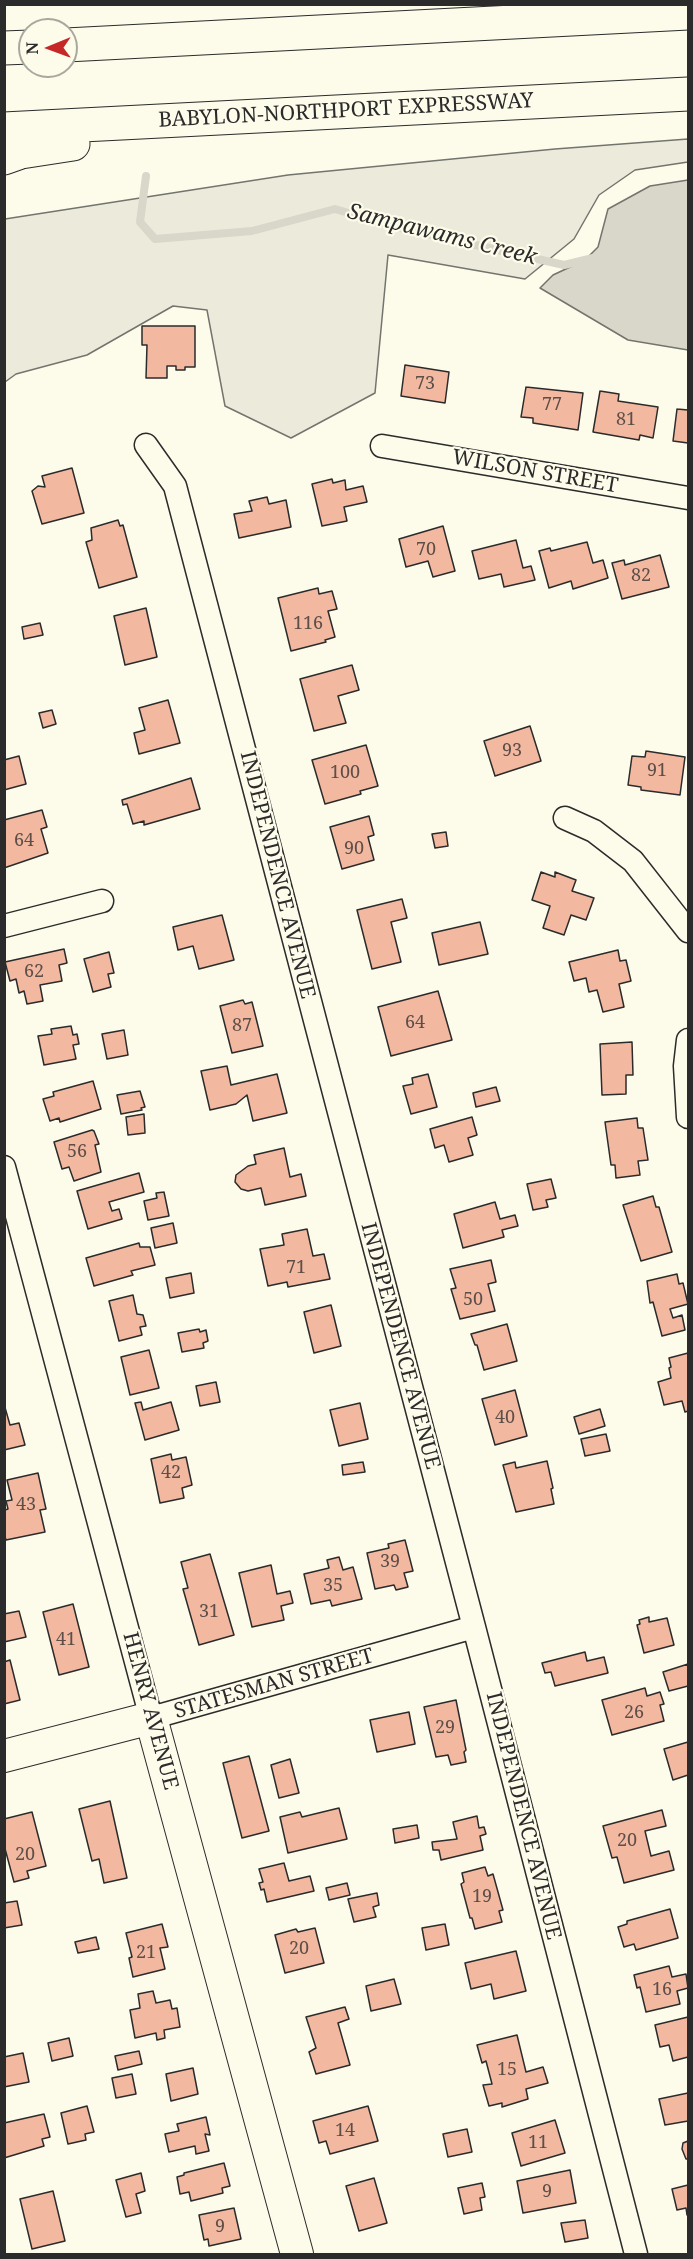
<!DOCTYPE html>
<html>
<head>
<meta charset="utf-8">
<style>
	body { margin:0 }
	#map { position:relative; width:693px; height:2259px; overflow:hidden; background:#fdfbea; font-family:"Noto Serif",serif }
	canvas { display:block }
	.frame { position:absolute; inset:0; border:6px solid #2b2b2b; pointer-events:none }
	.north { position:absolute; left:18px; top:18px; width:60px; height:60px; box-sizing:border-box; background:#fdfbea; border:2px solid #a9a89e; border-radius:50%; rotate:269deg; font-size:16px; font-weight:700; line-height:24px; text-align:center; color:#2b2b2b }
	.north::after { content:''; display:block; margin:auto; width:21px; height:27px; background:#c62828; clip-path:polygon(50% 0,100% 100%,50% 72%,0 100%) }
</style>
</head>
<body>
<div id="map">
<canvas width="693" height="2259"></canvas>
<div class="frame"></div>
<div class="north">N</div>
</div>
<script>
const c = document.querySelector('canvas').getContext('2d');
c.lineJoin = 'round';
function paint(path, color) { c.fillStyle = color; c.fill(path, 'evenodd'); }
const shape = rows => new Path2D(rows.map(r => 'M' + r).join(''));
function stroke(path, color, width, dash) { c.strokeStyle = color; c.lineWidth = width; c.lineCap = dash ? 'butt' : 'round'; c.setLineDash(dash || []); c.stroke(path); }
function drawText(font, color, halo, rows, align = 'center') {
  c.font = font + ' "Noto Serif",serif'; c.lineWidth = 4.5; c.setLineDash([]); c.textBaseline = 'middle'; c.strokeStyle = halo; c.fillStyle = color; for (const [text, x, y, turn = 0] of rows) {
    c.save(); c.translate(x, y); c.rotate((+turn || 0) * Math.PI / 180); c.textAlign = isNaN(turn) ? turn : align; if (halo) c.strokeText(text, 0, 0); c.fillText(text, 0, 0); c.restore();
  }
}
const green = shape([
	[688,139,688,162,635,170,599,195,574,239,525,279,388,255,375,393,291,438,225,406,207,310,173,306,87,355,16,374,5,382,5,219,288,175,555,149,688,139]
]);
const water = shape([
	[688,180,688,350,628,340,540,288,553,275,585,260,598,247,608,209,650,186,688,180]
]);
const stream = shape([
	[146,176,140,222,155,239,252,231,335,209,396,227,564,265,593,258]
]);
const building = shape([
	[142,326,195,326,195,367,185,367,185,370,176,370,176,366,167,366,167,378,146,378,147,345,142,345,142,326],
	[405,365,449,372,445,403,401,396,405,365],
	[526,387,583,393,578,430,533,423,533,418,521,417,526,387],
	[600,391,619,394,618,401,658,407,653,438,640,435,639,440,593,432,600,391],
	[677,409,688,410,688,443,673,441,677,409],
	[72,468,84,513,42,524,32,491,38,486,45,487,42,476,72,468],
	[332,479,333,483,345,480,346,490,363,486,367,502,344,507,347,521,322,526,312,484,332,479],
	[267,497,269,504,286,500,291,527,239,538,234,514,252,511,249,501,267,497],
	[118,520,120,526,123,525,137,577,99,588,86,542,92,540,91,528,118,520],
	[443,526,455,571,433,577,428,561,406,567,399,539,443,526],
	[516,540,523,568,531,566,535,580,504,587,501,574,479,579,472,551,516,540],
	[587,542,593,563,603,560,608,578,573,589,571,581,549,588,539,551,550,548,551,551,587,542],
	[660,555,669,587,622,599,612,563,624,560,625,565,660,555],
	[318,588,319,594,332,591,337,609,328,611,335,637,325,640,326,642,291,651,278,598,318,588],
	[146,608,157,657,125,665,114,616,146,608],
	[40,623,43,635,24,639,22,627,40,623],
	[352,665,359,690,338,696,346,723,314,731,300,679,352,665],
	[168,700,180,743,139,754,134,733,145,730,139,708,168,700],
	[52,710,56,724,43,728,39,713,52,710],
	[530,726,541,761,495,776,484,741,530,726],
	[366,745,378,786,360,791,361,794,325,804,312,760,366,745],
	[646,751,685,757,680,795,641,790,641,787,628,785,632,756,645,757,646,751],
	[19,756,26,784,4,790,4,760,19,756],
	[191,778,200,809,144,825,144,821,133,824,127,804,123,805,122,800,191,778],
	[42,810,47,827,41,829,48,853,4,868,4,820,42,810],
	[369,816,374,835,368,837,374,860,342,869,330,827,369,816],
	[446,832,448,846,435,848,432,834,446,832],
	[541,872,555,877,555,872,576,880,572,891,594,898,586,920,571,915,564,935,543,928,550,906,532,900,541,872],
	[402,899,407,918,391,922,401,962,372,969,357,910,402,899],
	[222,915,234,960,199,969,193,946,178,950,173,927,222,915],
	[480,922,488,954,439,965,432,933,480,922],
	[64,949,67,963,59,965,62,981,40,985,43,1001,27,1004,24,991,19,993,16,979,10,981,5,962,64,949],
	[618,950,620,961,626,960,631,981,619,984,624,1007,603,1012,597,990,589,992,586,978,574,981,569,962,618,950],
	[109,952,114,973,108,974,111,987,93,992,84,959,109,952],
	[438,991,452,1040,391,1056,378,1007,438,991],
	[243,1000,245,1004,252,1002,263,1046,232,1053,220,1006,243,1000],
	[71,1026,73,1035,77,1034,79,1044,73,1045,76,1059,44,1065,38,1036,52,1034,51,1029,71,1026],
	[124,1030,128,1055,107,1059,102,1034,124,1030],
	[632,1042,633,1075,626,1075,626,1094,602,1095,600,1044,632,1042],
	[227,1066,231,1085,277,1074,287,1113,253,1121,247,1095,236,1104,210,1110,201,1071,227,1066],
	[428,1074,437,1107,411,1114,403,1086,413,1084,412,1078,428,1074],
	[93,1081,101,1109,60,1122,59,1118,50,1121,43,1099,54,1096,53,1092,93,1081],
	[496,1087,500,1101,476,1107,473,1093,496,1087],
	[140,1091,145,1107,141,1108,142,1110,121,1114,117,1095,140,1091],
	[144,1114,145,1133,128,1135,126,1117,144,1114],
	[472,1117,477,1135,468,1138,473,1155,449,1162,444,1145,435,1148,430,1129,472,1117],
	[637,1118,638,1128,643,1128,648,1160,638,1161,640,1175,616,1178,615,1165,611,1165,605,1122,637,1118],
	[92,1130,94,1131,99,1144,95,1145,101,1172,74,1181,69,1167,62,1169,54,1142,92,1130],
	[284,1148,290,1177,301,1174,306,1196,265,1205,261,1188,248,1191,241,1189,235,1182,236,1175,248,1166,256,1164,254,1155,284,1148],
	[139,1173,144,1192,109,1202,112,1211,119,1209,122,1219,88,1229,77,1191,139,1173],
	[551,1179,556,1198,546,1200,548,1207,533,1210,527,1184,551,1179],
	[164,1192,169,1216,148,1220,144,1201,157,1198,156,1193,164,1192],
	[653,1196,656,1207,659,1207,672,1252,641,1261,623,1205,653,1196],
	[495,1202,500,1219,515,1215,518,1226,502,1230,504,1237,463,1248,454,1214,495,1202],
	[173,1223,177,1243,155,1248,151,1228,173,1223],
	[307,1229,313,1256,324,1254,330,1279,288,1287,287,1282,268,1286,260,1249,284,1245,282,1234,307,1229],
	[139,1243,140,1247,150,1247,155,1265,131,1271,133,1275,94,1286,86,1258,139,1243],
	[491,1260,496,1282,488,1284,495,1311,460,1319,451,1289,456,1288,450,1269,491,1260],
	[191,1273,194,1293,170,1298,166,1278,191,1273],
	[677,1274,679,1284,683,1283,688,1304,670,1309,673,1318,682,1315,685,1330,662,1336,653,1302,650,1303,647,1281,677,1274],
	[133,1295,137,1314,143,1315,146,1326,140,1327,142,1335,119,1341,109,1301,133,1295],
	[331,1305,341,1346,314,1353,304,1312,331,1305],
	[507,1324,517,1361,484,1370,477,1345,475,1345,471,1334,507,1324],
	[199,1329,200,1332,206,1330,208,1341,203,1343,204,1348,182,1352,178,1333,199,1329],
	[149,1350,159,1388,130,1395,121,1357,149,1350],
	[688,1353,688,1411,685,1412,682,1401,664,1405,658,1382,671,1378,669,1368,671,1367,669,1358,688,1353],
	[216,1382,220,1402,200,1406,196,1386,216,1382],
	[515,1390,527,1436,495,1445,482,1399,515,1390],
	[141,1402,143,1410,171,1402,179,1430,145,1440,135,1403,141,1402],
	[360,1403,368,1439,339,1446,330,1410,360,1403],
	[4,1404,10,1425,19,1423,25,1445,4,1450,4,1404],
	[600,1409,605,1426,579,1434,574,1417,600,1409],
	[606,1434,610,1451,585,1456,581,1439,606,1434],
	[171,1454,172,1460,186,1457,192,1485,182,1488,184,1498,160,1503,151,1459,171,1454],
	[547,1461,553,1488,551,1489,554,1504,516,1512,503,1465,515,1462,516,1468,547,1461],
	[363,1462,365,1472,343,1475,342,1465,363,1462],
	[38,1473,46,1509,40,1510,45,1532,6,1540,4,1533,5,1510,8,1509,6,1501,12,1500,7,1480,38,1473],
	[405,1540,413,1571,404,1573,408,1587,396,1590,394,1585,375,1589,367,1553,389,1548,388,1544,405,1540],
	[210,1554,234,1635,199,1645,183,1589,188,1588,181,1562,210,1554],
	[339,1557,343,1570,353,1567,362,1599,332,1606,330,1600,311,1604,304,1574,329,1568,327,1560,339,1557],
	[271,1565,277,1594,290,1591,293,1603,281,1606,284,1620,252,1627,239,1573,271,1565],
	[73,1604,89,1667,59,1675,43,1612,73,1604],
	[19,1611,26,1637,4,1642,4,1614,19,1611],
	[649,1617,649,1622,667,1618,674,1645,644,1653,637,1625,640,1624,639,1620,649,1617],
	[585,1652,587,1661,604,1657,608,1673,555,1686,551,1672,545,1673,542,1663,585,1652],
	[10,1660,20,1700,4,1704,4,1662,10,1660],
	[688,1664,688,1686,669,1691,663,1672,688,1664],
	[645,1688,647,1696,660,1692,664,1704,660,1705,664,1721,612,1735,602,1700,645,1688],
	[456,1700,466,1750,464,1752,466,1762,451,1765,448,1755,436,1757,424,1707,456,1700],
	[409,1712,415,1744,377,1752,370,1720,409,1712],
	[688,1742,688,1775,673,1780,664,1749,688,1742],
	[249,1756,269,1831,242,1838,223,1763,249,1756],
	[290,1759,299,1793,279,1798,271,1765,290,1759],
	[110,1801,127,1878,104,1883,99,1859,92,1861,79,1809,110,1801],
	[339,1808,347,1839,288,1853,280,1817,300,1812,302,1817,339,1808],
	[662,1810,666,1826,645,1831,651,1856,669,1851,674,1870,624,1883,617,1857,612,1858,603,1826,662,1810],
	[32,1812,46,1866,27,1871,29,1878,14,1882,4,1845,4,1819,32,1812],
	[477,1816,479,1828,484,1827,486,1834,480,1836,483,1850,441,1860,439,1850,433,1850,432,1842,457,1839,453,1822,477,1816],
	[417,1825,419,1838,395,1843,393,1829,417,1825],
	[284,1863,289,1881,310,1876,314,1891,267,1902,264,1889,261,1890,259,1883,263,1882,259,1869,284,1863],
	[485,1867,488,1876,493,1874,503,1910,499,1911,502,1922,475,1929,472,1918,470,1918,461,1884,464,1882,462,1873,485,1867],
	[347,1883,350,1895,329,1900,326,1888,347,1883],
	[377,1893,379,1905,373,1907,376,1917,354,1922,348,1899,377,1893],
	[17,1901,22,1925,4,1928,4,1903,17,1901],
	[670,1909,678,1938,636,1950,634,1944,624,1947,618,1927,627,1924,627,1921,670,1909],
	[162,1924,168,1947,160,1948,165,1969,133,1977,129,1958,132,1957,126,1933,162,1924],
	[445,1924,449,1945,426,1950,422,1928,445,1924],
	[315,1928,324,1963,285,1973,275,1935,296,1929,298,1932,315,1928],
	[96,1937,99,1949,78,1953,75,1942,96,1937],
	[516,1951,526,1991,494,1999,491,1984,471,1989,465,1963,516,1951],
	[669,1966,672,1977,686,1974,688,1988,677,1991,680,2004,646,2012,640,1987,637,1988,634,1975,669,1966],
	[394,1979,401,2004,371,2011,366,1986,394,1979],
	[153,1991,156,2003,170,2000,172,2009,177,2008,180,2027,164,2030,165,2038,157,2040,156,2033,135,2038,130,2010,140,2008,138,1994,153,1991],
	[345,2007,349,2019,338,2023,350,2065,316,2074,309,2052,316,2048,306,2017,345,2007],
	[688,2017,688,2057,673,2061,669,2045,660,2047,655,2025,688,2017],
	[517,2035,526,2072,543,2067,548,2083,526,2089,528,2099,502,2107,502,2103,489,2106,483,2085,492,2084,486,2061,482,2063,477,2045,517,2035],
	[69,2038,73,2056,52,2061,48,2043,69,2038],
	[139,2051,142,2064,118,2070,115,2056,139,2051],
	[23,2053,29,2082,4,2087,4,2057,23,2053],
	[193,2068,198,2094,171,2101,166,2074,193,2068],
	[132,2074,136,2094,116,2098,112,2078,132,2074],
	[688,2093,688,2121,665,2125,659,2099,688,2093],
	[87,2106,94,2132,85,2134,86,2140,68,2144,61,2113,87,2106],
	[368,2106,378,2141,330,2154,326,2141,319,2143,313,2121,368,2106],
	[44,2114,50,2137,42,2139,44,2146,4,2158,4,2123,44,2114],
	[206,2117,210,2135,205,2134,209,2151,196,2154,195,2146,169,2152,165,2134,179,2131,177,2124,206,2117],
	[555,2120,565,2153,521,2166,512,2133,555,2120],
	[467,2129,472,2152,448,2157,443,2134,467,2129],
	[688,2141,688,2159,686,2159,682,2149,683,2143,688,2141],
	[224,2163,230,2186,222,2188,223,2193,191,2201,189,2192,180,2194,177,2177,184,2175,184,2173,224,2163],
	[570,2170,576,2203,523,2213,517,2181,570,2170],
	[141,2173,145,2191,136,2194,141,2213,126,2217,116,2180,141,2173],
	[374,2178,387,2223,359,2231,346,2186,374,2178],
	[482,2183,485,2197,480,2198,482,2210,464,2214,458,2188,482,2183],
	[688,2185,688,2214,687,2215,686,2208,677,2210,672,2189,688,2185],
	[53,2191,65,2241,32,2249,20,2199,53,2191],
	[234,2208,241,2239,209,2246,208,2239,204,2240,199,2215,234,2208],
	[585,2220,588,2238,565,2242,561,2223,585,2220]
]);
const street = shape([
	[146,445,175,486,474,1627,636,2254],
	[382,446,688,498],
	[565,818,594,831,633,861,688,931],
	[4,926,102,901],
	[688,1040,685,1066,688,1117],
	[4,1167,151,1718,474,1627]
]);
const secondary = shape([
	[4,1756,151,1718,297,2254]
]);
const primary = shape([
	[66,45,688,13],
	[4,48,30,47],
	[4,129,688,94],
	[4,158,21,152,73,144]
]);
const numberNames = [
	["73",425,384],
	["77",552,405],
	["81",626,420],
	["70",426,550],
	["82",641,576],
	["116",308,624],
	["93",512,751],
	["91",657,771],
	["100",345,773],
	["64",24,841],
	["90",354,849],
	["62",34,972],
	["64",415,1023],
	["87",242,1026],
	["56",77,1152],
	["71",296,1268],
	["50",473,1300],
	["40",505,1418],
	["42",171,1473],
	["43",26,1505],
	["39",390,1562],
	["35",333,1586],
	["31",209,1612],
	["41",66,1640],
	["26",634,1713],
	["29",445,1728],
	["20",627,1841],
	["20",25,1855],
	["19",482,1897],
	["20",299,1949],
	["21",146,1953],
	["16",662,1990],
	["15",507,2070],
	["14",345,2131],
	["11",538,2143],
	["9",547,2192],
	["9",220,2227]
];
const streetNames = [
	["BABYLON-NORTHPORT EXPRESSWAY",346,111,-3],
	["WILSON STREET",535,472,10],
	["INDEPENDENCE AVENUE",277,875,76],
	["INDEPENDENCE AVENUE",400,1346,75],
	["STATESMAN STREET",274,1684,-16],
	["HENRY AVENUE",150,1711,75],
	["INDEPENDENCE AVENUE",523,1816,76]
];
const waterNames = [
	["Sampawams Creek",442,235,14]
];
paint(green, '#ecebdb');
stroke(green, '#74746e', 1.5);
paint(water, '#d8d7c9');
stroke(water, '#74746e', 1.5);
stroke(stream, '#d8d7c9', 8);
paint(building, '#f2b8a0');
stroke(building, '#2b2b2b', 1.5);
stroke(street, '#2b2b2b', 25);
stroke(secondary, '#2b2b2b', 34);
stroke(primary, '#2b2b2b', 35);
stroke(street, '#fdfbea', 22);
stroke(secondary, '#fdfbea', 32);
stroke(primary, '#fdfbea', 33);
drawText('18px', '#5d4e48', null, numberNames);
drawText('21px', '#2b2b2b', '#fdfbea', streetNames);
drawText('italic 22px', '#2b2b2b', '#fdfbea', waterNames);
</script>
</body>
</html>
